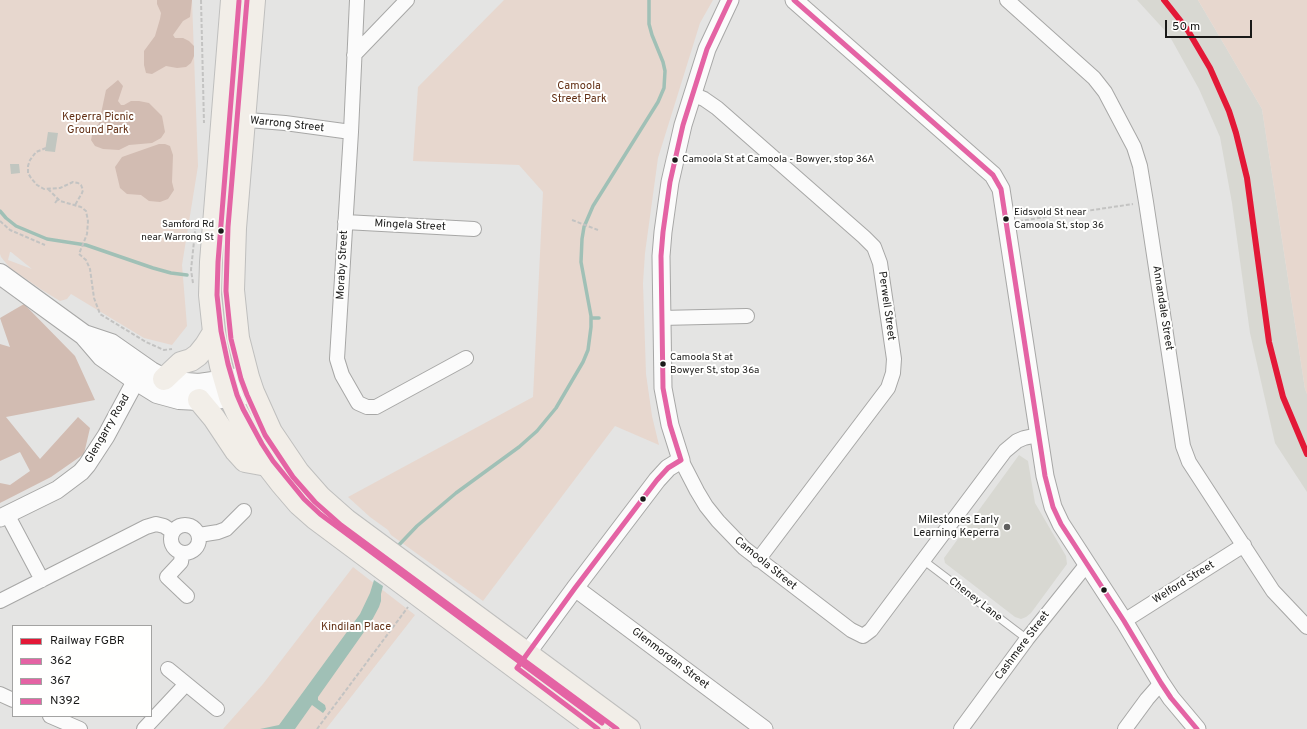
<!DOCTYPE html>
<html>
<head>
<meta charset="utf-8">
<style>
	body { margin:0 }
	#map { position:relative; width:1307px; height:729px; overflow:hidden; background:#e4e4e3; font-family:Overpass,sans-serif }
	canvas { display:block }
	.legend { position:absolute; left:12px; top:625px; width:140px; height:92px; box-sizing:border-box; background:#fffffe; border:1px solid #a3a3a2; margin:0; padding:5px 7px; list-style:none; font-size:12px; color:#191918 }
	.legend li { display:flex; align-items:center; gap:8px; height:20px }
	.legend b { width:20px; border:1px solid #a3a3a2 }
	.scale { position:absolute; left:1165px; top:20px; width:87px; height:18px; box-sizing:border-box; border:2px solid #191918; border-top:0; padding-left:5px; font-size:12px; line-height:14px; white-space:nowrap; color:#191918; -webkit-text-stroke:3px #fffffe; paint-order:stroke }
</style>
</head>
<body>
<div id="map">
<canvas width="1307" height="729"></canvas>
<ul class="legend">
<li><b style="height:5px;background:#e31837"></b>Railway FGBR</li>
<li><b style="height:5px;background:#e463a4"></b>362</li>
<li><b style="height:5px;background:#e463a4"></b>367</li>
<li><b style="height:5px;background:#e463a4"></b>N392</li>
</ul>
<div class="scale">50 m</div>
</div>
<script>
const c = document.querySelector('canvas').getContext('2d');
c.lineJoin = 'round';
function paint(path, color) { c.fillStyle = color; c.fill(path, 'evenodd'); }
const shape = rows => new Path2D(rows.map(r => 'M' + r).join(''));
function stroke(path, color, width, dash) { c.strokeStyle = color; c.lineWidth = width; c.lineCap = dash ? 'butt' : 'round'; c.setLineDash(dash || []); c.stroke(path); }
function drawText(font, color, halo, rows, align = 'center') {
  c.font = font + ' Overpass,sans-serif'; c.lineWidth = 4; c.setLineDash([]); c.textBaseline = 'middle'; c.strokeStyle = halo; c.fillStyle = color; for (const [text, x, y, turn = 0] of rows) {
    c.save(); c.translate(x, y); c.rotate((+turn || 0) * Math.PI / 180); c.textAlign = isNaN(turn) ? turn : align; if (halo) c.strokeText(text, 0, 0); c.fillText(text, 0, 0); c.restore();
  }
}
const built = shape([
	[1137,0,1198,0,1262,109,1305,389,1307,394,1307,492,1275,443,1250,333,1232,203,1220,137,1199,89,1169,35],
	[1019,455,1028,461,1035,503,1066,556,1067,564,1031,613,1026,617,1021,619,1015,617,945,563,944,558]
]);
const green = shape([
	[0,0,192,0,198,166,182,265,187,326,172,345,144,338,71,294,67,299,60,301,42,290,10,268,1,257,0,254],
	[10,252,11,252,32,269,8,260],
	[504,0,713,0,700,23,658,158,645,253,643,283,646,374,652,416,659,445,615,426,483,601,391,535,388,530,370,517,348,497,533,397,543,192,519,165,413,161,418,87],
	[1198,0,1307,0,1307,394,1305,389,1262,109],
	[353,567,415,615,326,729,223,729,263,684]
]);
const forest = shape([
	[157,0,192,0,190,17,183,21,173,35,175,38,183,38,189,41,194,46,194,56,191,63,186,67,177,68,166,66,152,74,146,73,144,65,144,51,155,36,160,19,161,13,157,4],
	[118,80,123,86,118,101,121,105,124,105,131,101,139,101,149,103,162,116,165,132,161,138,152,143,129,145,119,150,103,149,95,146,91,140,93,131,99,123,106,90],
	[159,144,165,144,170,146,173,155,172,182,174,190,168,199,160,202,149,201,141,195,127,194,120,188,115,167,122,157],
	[24,304,75,356,95,400,6,417,40,459,78,417,90,428,84,454,51,477,0,503,0,483,10,485,30,471,20,452,0,461,0,344,10,347,0,318]
]);
const water = shape([
	[374,580,383,586,381,594,381,601,379,607,371,622,318,697,318,700,325,705,326,709,323,713,312,705,295,729,260,729,279,725,360,614,370,593]
]);
const stream = shape([
	[0,211,6,218,16,226,47,239,86,245,153,268,171,273,187,275],
	[591,318,599,318],
	[396,548,417,526,456,493,519,447,537,431,556,408,583,362,588,350,591,327,591,316,581,262,582,239,584,227,593,206,658,102,664,88,665,71,663,62,652,35,649,24,649,0]
]);
const building = shape([
	[48,132,58,133,55,152,45,151],
	[10,164,19,164,20,173,11,174]
]);
const path = shape([
	[201,0,204,123],
	[46,148,36,152,30,160,28,166,28,173,31,178,37,185,44,189,60,188,73,182,78,183,81,185,83,190,82,193,75,205],
	[48,189,60,201,81,207,86,211,88,221,87,234,79,254,86,260,90,269,94,298,100,314,146,342,164,350,172,349],
	[55,203,58,199],
	[572,220,598,230],
	[0,221,10,230,45,245],
	[1019,221,1133,204],
	[193,283,191,270,196,222],
	[317,729,408,607]
]);
const service = shape([
	[923,560,1027,639]
]);
const minor = shape([
	[357,0,351,132,337,359,342,375,358,403,367,407,376,407,466,358],
	[1007,0,1094,78,1105,92,1134,147,1140,166,1146,202,1183,446,1189,462,1273,591,1307,627],
	[354,55,407,0],
	[692,94,704,99,717,108,864,237,874,247,880,263,894,359,893,373,888,388,758,560],
	[236,119,285,123,351,132],
	[345,222,474,229],
	[661,318,747,316],
	[681,460,697,491,706,506,718,521,744,548,851,630,863,636,871,630,1005,451,1017,441,1024,438,1038,435],
	[7,514,42,580],
	'171 539a14 14 0 1 1 28 0a14 14 0 1 1-28 0Z',
	[199,535,218,532,226,529,244,511],
	[182,553,181,562,167,577,187,596],
	[0,601,146,527,156,524,164,526,173,532],
	[1124,621,1244,545],
	[168,669,217,709],
	[0,694,13,700],
	[50,716,80,729],
	[144,729,186,684],
	[961,729,1027,639,1087,564],
	[1125,729,1147,699,1161,683]
]);
const tertiary = shape([
	[794,0,993,175,1001,189,1045,476,1053,507,1061,524,1124,621,1161,683,1171,698,1197,729],
	[0,518,57,490,81,472,87,465,106,436,142,369],
	[575,588,764,729],
	[520,663,575,588,657,480,668,468,681,460,670,425,663,388,661,256,663,232,670,182,683,125,707,49,730,0]
]);
const secondary = shape([
	[0,274,84,335,102,356,136,380,157,393,179,399,199,400,216,399,245,394],
	[84,335,111,344,151,372,164,379,173,382,199,384,248,377]
]);
const primary = shape([
	[232,0,211,262,210,295,214,332,221,366,230,397,237,412,256,448,267,465,281,483,299,504,316,519,598,729],
	[254,0,235,228,233,290,238,338,248,377,253,392,271,432,298,472,320,497,346,520,629,729],
	[164,379,181,363,191,360,198,355,206,345,214,332],
	[199,400,214,418,236,451,245,461,267,465]
]);
const bus1 = shape([
	[794,0,993,175,1001,189,1045,476,1053,507,1061,524,1124,621,1161,683,1171,698,1197,729],
	[681,460,670,425,663,388,661,256,663,232,670,182,683,125,707,49,730,0],
	[598,729,517,668,575,588,657,480,668,468,681,460]
]);
const bus2 = shape([
	[247,0,228,227,226,291,231,339,241,379,247,395,265,435,293,477,315,502,341,525,617,729]
]);
const bus3 = shape([
	[239,1,218,262,217,295,221,331,228,364,237,395,243,409,262,444,273,461,304,499,320,514,602,723]
]);
const rail1 = shape([
	[1164,0,1187,29,1210,68,1229,111,1236,133,1247,178,1269,342,1283,397,1307,454]
]);
const markers = [
	[675,160,3.5,"#191918"],
	[1006,219,3.5,"#191918"],
	[221,231,3.5,"#191918"],
	[663,364,3.5,"#191918"],
	[643,499,3.5,"#191918"],
	[1007,527,4,"#60605f"],
	[1104,590,3.5,"#191918"]
];
const busNames = [
	["Camoola St at Camoola - Bowyer, stop 36A",682,160],
	["Eidsvold St near",1014,213],
	["Camoola St, stop 36",1014,226],
	["Samford Rd",214,225,"right"],
	["near Warrong St",214,238,"right"],
	["Camoola St at",670,358],
	["Bowyer St, stop 36a",670,371]
];
const parkNames = [
	["Camoola",579,87],
	["Street Park",579,100],
	["Keperra Picnic",98,118],
	["Ground Park",98,131],
	["Kindilan Place",356,628]
];
const streetNames = [
	["Warrong Street",287,125,6],
	["Mingela Street",410,226,3],
	["Moraby Street",343,265,-87],
	["Perwell Street",886,306,82],
	["Annandale Street",1162,308,81],
	["Glengarry Road",108,429,-60],
	["Camoola Street",765,564,39],
	["Welford Street",1184,583,-32],
	["Cheney Lane",975,600,38],
	["Cashmere Street",1023,646,-53],
	["Glenmorgan Street",670,659,37]
];
const poiNames = [
	["Milestones Early",999,521],
	["Learning Keperra",999,534]
];
paint(built, '#d8d8d2');
paint(green, '#e7d7ce');
paint(forest, '#d2bcb2');
paint(water, '#a0c0b6');
stroke(stream, '#a0c0b6', 3.5);
paint(building, '#c1c6c0');
stroke(service, '#a7a7a6', 9);
stroke(minor, '#a7a7a6', 16);
stroke(tertiary, '#a7a7a6', 19);
stroke(secondary, '#a7a7a6', 22);
stroke(primary, '#bfbfbe', 24);
stroke(path, '#c3c3c2', 2, [4, 2]);
stroke(service, '#fbfbfb', 7);
stroke(minor, '#fbfbfb', 14);
stroke(tertiary, '#fbfbfb', 17);
stroke(secondary, '#fbfbfb', 20);
stroke(primary, '#f2eee8', 22);
stroke(bus1, '#e463a4', 5);
stroke(bus2, '#e463a4', 5);
stroke(bus3, '#e463a4', 5);
stroke(rail1, '#e31837', 6);
for (const [x, y, r, color] of markers) { const dot = new Path2D(); dot.arc(x, y, r, 0, 2 * Math.PI); c.fillStyle = color; c.fill(dot); stroke(dot, '#fffffe', 1.5); }
drawText('10px', '#191918', '#fffffe', busNames, 'left');
drawText('11px', '#622f14', '#fffffe', parkNames);
drawText('11px', '#191918', '#fffffe', streetNames);
drawText('11px', '#191918', '#fffffe', poiNames, 'right');
</script>
</body>
</html>
